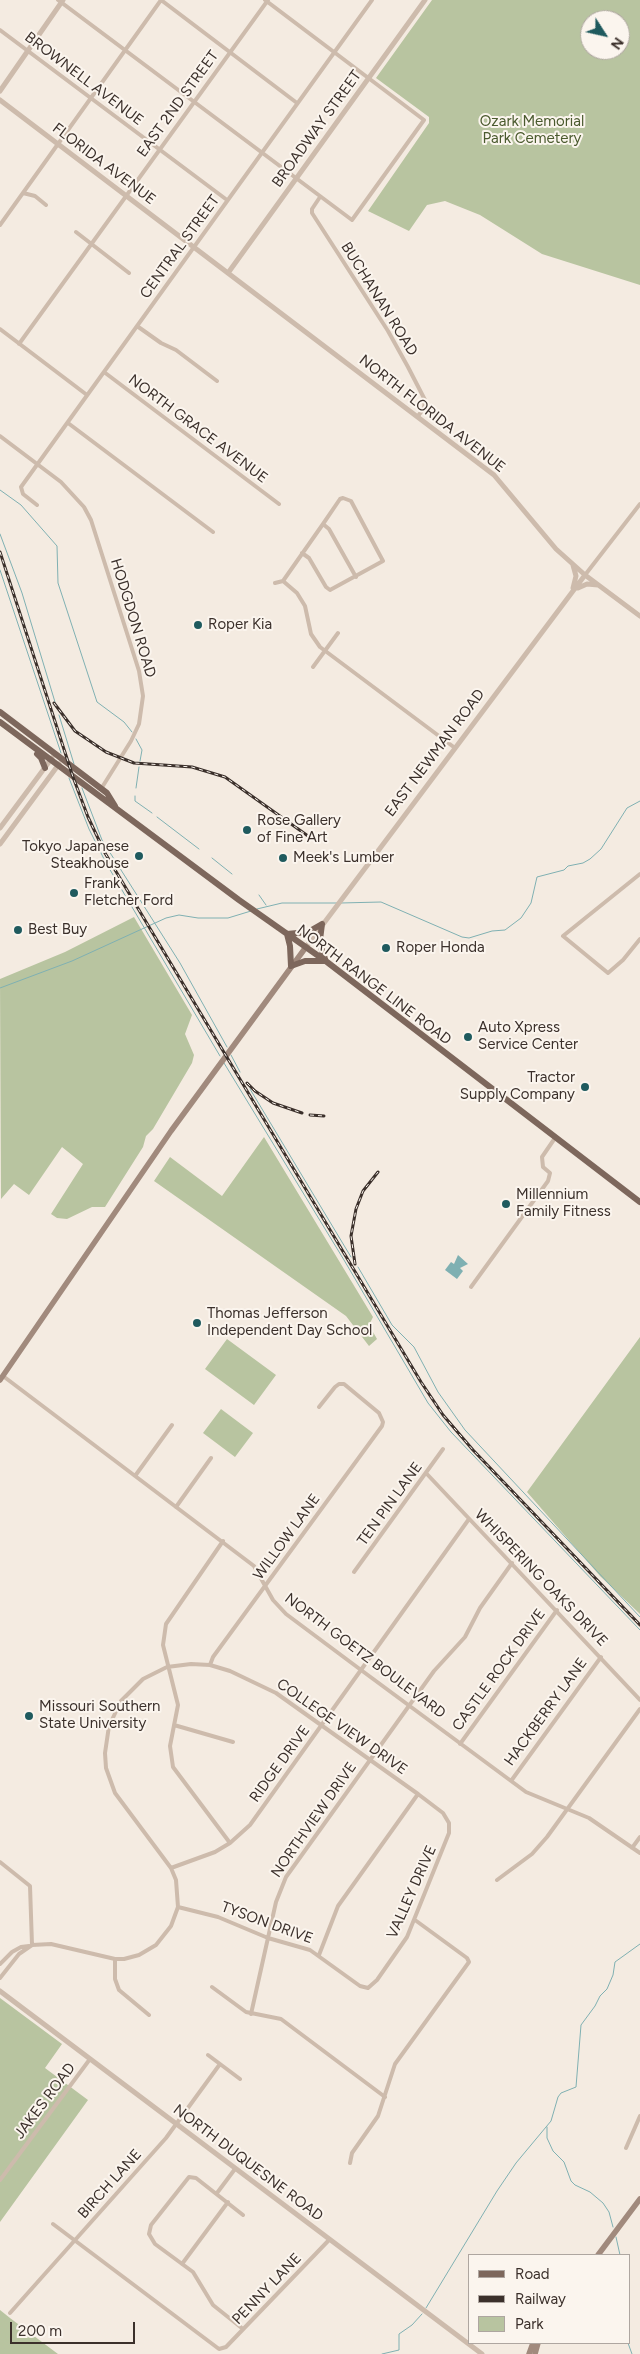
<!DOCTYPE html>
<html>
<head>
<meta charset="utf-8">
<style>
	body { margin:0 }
	#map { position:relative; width:640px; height:2354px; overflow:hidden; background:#f4ebe1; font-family:Figtree,sans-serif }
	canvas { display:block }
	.legend { position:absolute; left:468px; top:2254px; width:162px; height:90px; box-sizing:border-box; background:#fbf5ee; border:1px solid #aea6a0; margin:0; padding:6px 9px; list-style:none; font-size:15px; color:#3b302b }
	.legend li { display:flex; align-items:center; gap:10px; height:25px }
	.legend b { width:25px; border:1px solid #aea6a0 }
	.north { position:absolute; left:580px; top:10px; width:50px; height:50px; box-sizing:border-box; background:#fbf5ee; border:1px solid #aea6a0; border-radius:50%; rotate:125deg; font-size:14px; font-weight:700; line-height:20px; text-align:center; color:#3b302b }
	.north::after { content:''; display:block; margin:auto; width:18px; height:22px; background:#1f5a5e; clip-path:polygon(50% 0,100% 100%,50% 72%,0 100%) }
	.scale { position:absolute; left:10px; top:2322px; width:125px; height:22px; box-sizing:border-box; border:2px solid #3b302b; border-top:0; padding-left:6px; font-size:15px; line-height:18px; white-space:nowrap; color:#3b302b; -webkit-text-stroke:4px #fbf5ee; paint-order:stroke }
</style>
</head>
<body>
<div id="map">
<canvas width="640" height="2354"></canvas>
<ul class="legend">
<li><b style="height:6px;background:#7d675c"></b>Road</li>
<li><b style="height:6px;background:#3b302b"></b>Railway</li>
<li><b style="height:14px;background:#b8c4a0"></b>Park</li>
</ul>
<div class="north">N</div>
<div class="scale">200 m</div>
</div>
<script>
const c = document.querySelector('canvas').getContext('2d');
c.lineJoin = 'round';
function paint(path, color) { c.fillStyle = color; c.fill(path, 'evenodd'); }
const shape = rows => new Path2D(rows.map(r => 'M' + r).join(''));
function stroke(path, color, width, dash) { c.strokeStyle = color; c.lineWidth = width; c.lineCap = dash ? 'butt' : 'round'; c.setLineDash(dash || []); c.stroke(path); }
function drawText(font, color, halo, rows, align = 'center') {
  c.font = font + ' Figtree,sans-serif'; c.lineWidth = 4; c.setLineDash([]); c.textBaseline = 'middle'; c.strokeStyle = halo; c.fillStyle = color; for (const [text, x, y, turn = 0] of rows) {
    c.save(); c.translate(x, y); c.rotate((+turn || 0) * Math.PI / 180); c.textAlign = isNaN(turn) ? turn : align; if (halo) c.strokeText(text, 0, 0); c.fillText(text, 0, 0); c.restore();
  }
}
const green = shape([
	[432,0,640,0,640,285,542,254,480,215,445,201,427,205,409,231,368,211,429,123,429,117,376,78],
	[590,20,620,20,620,50,590,50],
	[134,917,192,1015,185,1034,194,1055,192,1063,153,1129,146,1136,143,1147,105,1207,92,1207,67,1219,57,1218,51,1214,83,1164,62,1147,29,1195,14,1184,1,1199,0,979,65,952],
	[264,1137,373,1317,369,1325,377,1339,369,1346,346,1316,154,1181,170,1157,222,1196],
	[640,1337,640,1614,600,1576,527,1492],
	[227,1339,276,1375,254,1405,205,1369],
	[221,1409,253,1433,235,1457,203,1433],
	[0,1998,62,2044,45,2068,88,2100,0,2222],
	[0,2310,10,2318,58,2354,0,2354]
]);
const water = shape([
	[458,1255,468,1264,460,1268,463,1271,457,1279,445,1270,451,1262,454,1264]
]);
const stream = shape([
	[0,490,21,505,57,546,58,583,97,702,124,722,132,732],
	[0,534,22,593,55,702],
	[0,570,61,753],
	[59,715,74,764],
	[136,739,142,750,140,761],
	[69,778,89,829,106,863,220,1056],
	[82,788,102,840,180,963,227,1047],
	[136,788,139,767],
	[135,796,135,801,152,813],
	[157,817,199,849],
	[212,858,232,874],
	[259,895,266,905],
	[341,903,381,902,462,937,469,938,492,931,505,930,521,918,531,903,537,877,564,870,568,866,583,863,590,859,601,849,627,808,640,801],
	[257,909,282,903,337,903],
	[0,988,72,961,166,918,179,915,198,918,228,918,251,911],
	[231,1055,240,1072],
	[224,1063,344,1260,428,1403,451,1432,640,1630],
	[250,1089,351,1257],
	[358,1267,392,1325,414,1347,438,1392,465,1430,640,1617],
	[547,2127,547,2138,553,2151,564,2162,571,2181,575,2185,590,2192,603,2203,609,2212,613,2227],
	[616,2237,620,2255],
	[426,2308,497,2191,516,2163,551,2121,558,2097,561,2093,576,2087,581,2025,595,2006,600,1996,607,1989,613,1975,615,1962,640,1944],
	[628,2343,632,2354],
	[382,2354,399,2350,399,2334,412,2325,422,2314]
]);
const minor = shape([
	[58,0,352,220,424,120,265,0],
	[161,0,297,103],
	[0,30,227,200],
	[23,193,35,196,46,205],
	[320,197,312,209,312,213,388,331,408,367,425,400,424,408,418,416],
	[0,225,161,0],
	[76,232,129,273],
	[137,326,161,343,176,350,217,381],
	[0,329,87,395],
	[19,344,268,0],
	[104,372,279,504],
	[425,401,429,408],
	[68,423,213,532],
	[0,436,61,482,84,507,91,520,139,671,143,696,139,724,131,741,101,789],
	[37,505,23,494,21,487,372,0],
	[323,524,329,529,356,577],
	[585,575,640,504],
	[283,581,323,524,340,499,343,498,351,501,383,561,330,590,326,587,309,558,302,553],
	[275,583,283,581,297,593,305,606,311,634,320,647,455,748],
	[313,667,338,633],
	[640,874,563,936,608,973,623,960,640,939],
	[471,1287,548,1181,550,1173,543,1167,542,1157,555,1138],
	[3,1376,254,1566,273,1600,286,1614,361,1670,526,1792,589,1818,640,1853],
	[426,1473,640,1700],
	[135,1476,172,1425],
	[176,1507,211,1458],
	[223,1541,166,1624,163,1645,178,1705,170,1746,173,1767,230,1843],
	[354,1572,443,1449],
	[210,1665,213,1657,382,1426,383,1422,379,1413,344,1384,339,1384,335,1387,319,1407],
	[174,1725,233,1742],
	[460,1744,557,1610],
	[511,1781,601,1657],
	[632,1848,640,1837],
	[0,1862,30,1886,32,1945],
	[171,1868,215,1852,230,1843,250,1825,469,1519],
	[497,1880,532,1854,547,1837,640,1709],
	[319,1955,338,1906,418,1794],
	[115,1959,115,1979,119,1990,149,2015],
	[0,1964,12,1952,21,1947,29,1946],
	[0,1978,19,1954,32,1945,51,1944,115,1959,124,1959,139,1955,156,1945,171,1926,178,1907,176,1880,171,1868,115,1793,106,1768,105,1753,109,1726,121,1701,143,1679,167,1667,191,1664,210,1665,230,1671,276,1693,418,1794,443,1813,449,1823,449,1833,407,1937,377,1980,368,1988,360,1986,310,1950,268,1938,218,1917,178,1907],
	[212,1987,246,2012,281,2019,385,2097],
	[251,2014,276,1902,286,1877,434,1671,465,1637,480,1608,512,1563],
	[208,2055,240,2079],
	[626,2148,640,2116],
	[350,2163,352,2153,378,2116,395,2064,469,1962,467,1958,415,1920],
	[0,2180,90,2059],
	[217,2193,235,2169],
	[53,2224,219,2349,226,2347,329,2240],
	[182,2264,228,2202],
	[10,2313,166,2138,220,2064],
	[243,2329,213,2305,193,2272,155,2244,149,2234,151,2225,189,2177,196,2178,243,2215]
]);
const tertiary = shape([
	[0,91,63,0],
	[0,100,494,475,556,549,585,575,640,616],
	[228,273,425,0],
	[573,565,576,576,573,588],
	[578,588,587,584,598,585],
	[0,828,52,758],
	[0,844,59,764],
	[306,947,585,575],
	[0,1991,482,2354]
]);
const secondary = shape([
	[0,1380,171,1131,306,947],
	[598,2255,640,2199],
	[529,2354,533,2343],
	[535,2354,538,2343]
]);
const primary = shape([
	[0,712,107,793,115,806],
	[0,722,239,900,327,962,640,1202],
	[37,754,41,758,45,768],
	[322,924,308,932,287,934,290,946,291,966,305,961,323,961],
	[322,924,320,940,322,951,326,961]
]);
const rail = shape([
	[0,552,73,777,88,817,105,853,161,947,421,1382,443,1415,473,1450,640,1625],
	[54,703,75,731,106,752,134,763,192,767,225,777,308,836],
	[247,1083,255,1091,273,1103,302,1113],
	[310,1115,324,1116],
	[355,1264,351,1236,356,1209,363,1191,378,1172]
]);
const markers = [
	[198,625,5,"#1f5a5e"],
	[247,830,5,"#1f5a5e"],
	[139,856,5,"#1f5a5e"],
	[283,858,5,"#1f5a5e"],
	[74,893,5,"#1f5a5e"],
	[18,930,5,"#1f5a5e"],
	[386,948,5,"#1f5a5e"],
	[468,1037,5,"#1f5a5e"],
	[585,1087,5,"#1f5a5e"],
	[506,1204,5,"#1f5a5e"],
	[197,1323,5,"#1f5a5e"],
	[29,1716,5,"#1f5a5e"]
];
const streetNames = [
	["BROWNELL AVENUE",84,79,37],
	["EAST 2ND STREET",178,104,-54],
	["BROADWAY STREET",317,129,-54],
	["FLORIDA AVENUE",104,164,37],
	["CENTRAL STREET",180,247,-54],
	["BUCHANAN ROAD",379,299,58],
	["NORTH FLORIDA AVENUE",432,414,38],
	["NORTH GRACE AVENUE",198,429,37],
	["HODGDON ROAD",133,618,73],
	["EAST NEWMAN ROAD",435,753,-53],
	["NORTH RANGE LINE ROAD",374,985,37],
	["TEN PIN LANE",390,1504,-54],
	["WILLOW LANE",287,1537,-54],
	["WHISPERING OAKS DRIVE",541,1578,46],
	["NORTH GOETZ BOULEVARD",365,1656,37],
	["CASTLE ROCK DRIVE",499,1670,-54],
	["HACKBERRY LANE",546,1712,-54],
	["COLLEGE VIEW DRIVE",342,1727,35],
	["RIDGE DRIVE",280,1764,-54],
	["NORTHVIEW DRIVE",314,1820,-55],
	["VALLEY DRIVE",412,1892,-66],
	["TYSON DRIVE",267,1923,20],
	["JAKES ROAD",45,2101,-53],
	["NORTH DUQUESNE ROAD",248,2163,37],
	["BIRCH LANE",110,2184,-48],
	["PENNY LANE",267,2289,-46]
];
const parkNames = [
	["Ozark Memorial",532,122],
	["Park Cemetery",532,139]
];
const poiNames = [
	["Roper Kia",208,625],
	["Rose Gallery",257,821],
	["of Fine Art",257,838],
	["Tokyo Japanese",129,847,"right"],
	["Steakhouse",129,864,"right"],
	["Meek's Lumber",293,858],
	["Frank",84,884],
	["Fletcher Ford",84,901],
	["Best Buy",28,930],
	["Roper Honda",396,948],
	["Auto Xpress",478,1028],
	["Service Center",478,1045],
	["Tractor",575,1078,"right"],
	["Supply Company",575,1095,"right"],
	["Millennium",516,1195],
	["Family Fitness",516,1212],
	["Thomas Jefferson",207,1314],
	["Independent Day School",207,1331],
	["Missouri Southern",39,1707],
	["State University",39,1724]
];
paint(green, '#b8c4a0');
paint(water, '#7fb0b2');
stroke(stream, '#7fb0b2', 1);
stroke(minor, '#cdbbac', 4);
stroke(tertiary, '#cdbbac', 5);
stroke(secondary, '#a18a7d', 5.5);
stroke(primary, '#7d675c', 6);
stroke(rail, '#3b302b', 3);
stroke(rail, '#fbf5ee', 1, [4]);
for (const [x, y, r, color] of markers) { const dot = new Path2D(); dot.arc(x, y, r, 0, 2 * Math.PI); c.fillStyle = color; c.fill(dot); stroke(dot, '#fbf5ee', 2); }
drawText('15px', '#3b302b', '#fbf5ee', streetNames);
drawText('15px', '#4a5a2e', '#fbf5ee', parkNames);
drawText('15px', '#3b302b', '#fbf5ee', poiNames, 'left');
</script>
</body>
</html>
